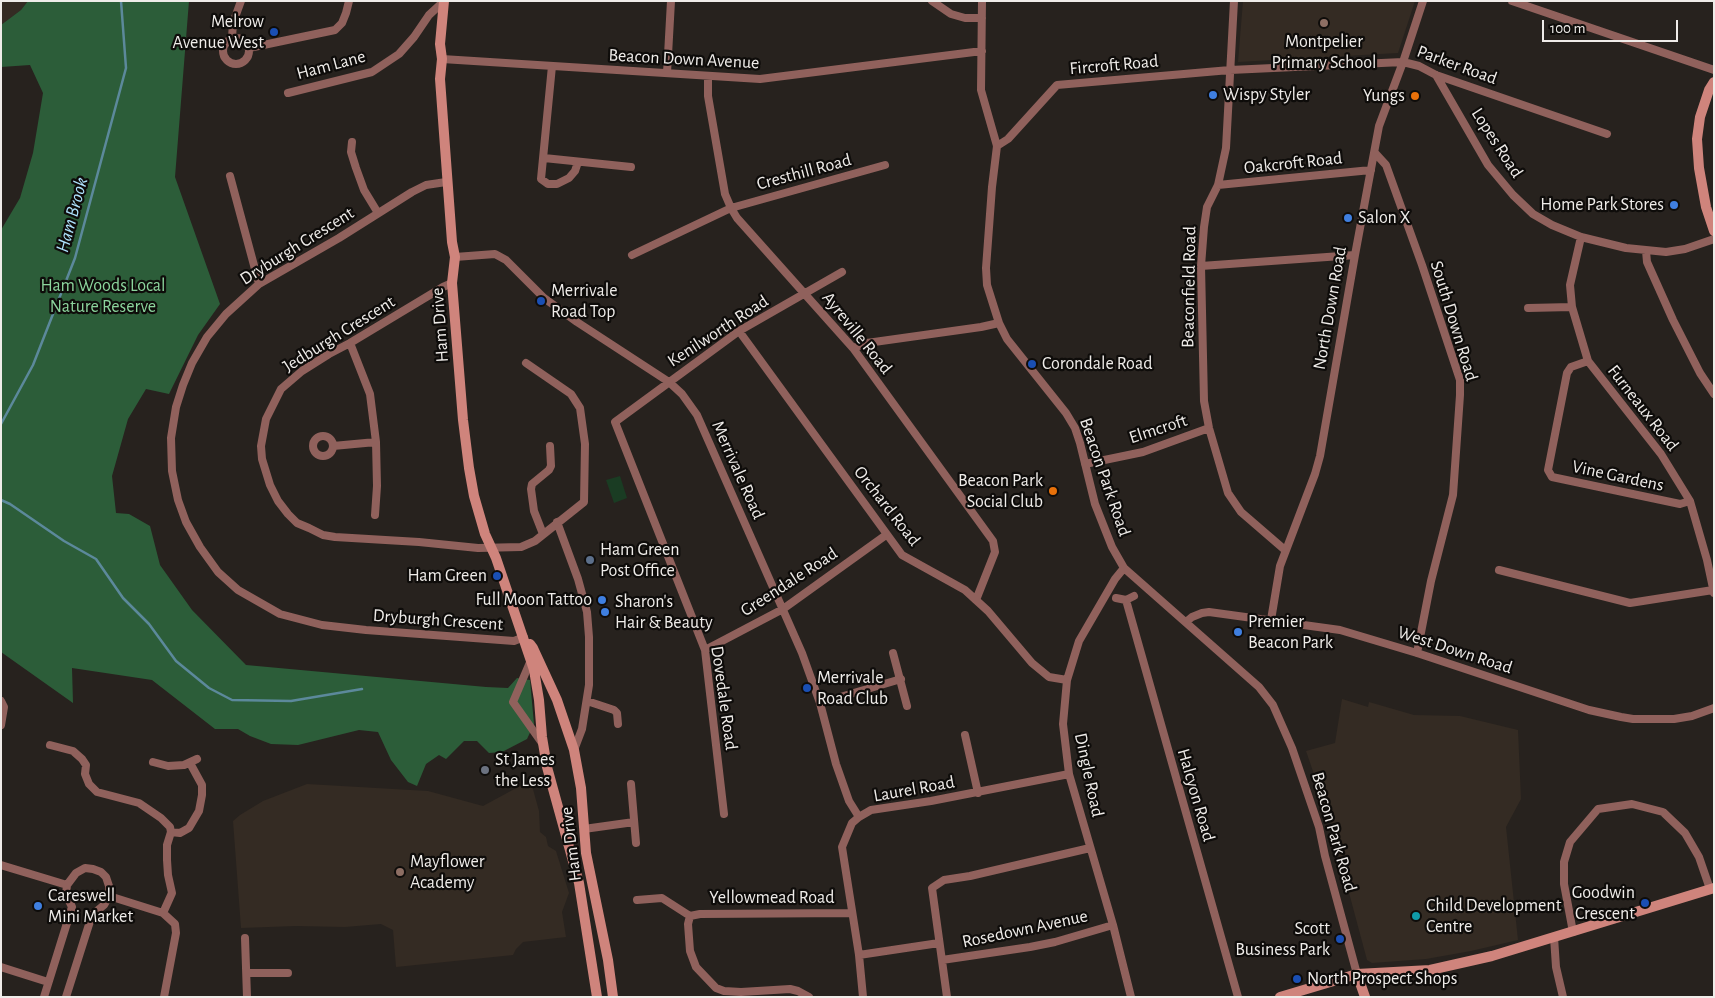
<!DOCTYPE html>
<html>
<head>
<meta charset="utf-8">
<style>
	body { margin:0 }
	#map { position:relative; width:1715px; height:998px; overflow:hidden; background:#27221e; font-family:"Alegreya Sans",sans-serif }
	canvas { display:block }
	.frame { position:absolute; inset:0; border:2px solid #efece9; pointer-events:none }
	.scale { position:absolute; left:1542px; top:20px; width:136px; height:22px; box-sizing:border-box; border:2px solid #efece9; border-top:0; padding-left:6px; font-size:15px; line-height:18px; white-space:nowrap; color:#efece9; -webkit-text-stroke:4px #0e0c0a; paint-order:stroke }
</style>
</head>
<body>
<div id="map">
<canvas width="1715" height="998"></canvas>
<div class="frame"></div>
<div class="scale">100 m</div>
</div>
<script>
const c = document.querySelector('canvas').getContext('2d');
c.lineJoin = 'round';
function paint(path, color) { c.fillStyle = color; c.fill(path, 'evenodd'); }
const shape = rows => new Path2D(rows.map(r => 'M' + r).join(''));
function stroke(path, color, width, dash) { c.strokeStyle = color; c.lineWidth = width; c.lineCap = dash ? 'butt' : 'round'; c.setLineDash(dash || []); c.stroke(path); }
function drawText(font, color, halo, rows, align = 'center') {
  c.font = font + ' "Alegreya Sans",sans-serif'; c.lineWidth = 4.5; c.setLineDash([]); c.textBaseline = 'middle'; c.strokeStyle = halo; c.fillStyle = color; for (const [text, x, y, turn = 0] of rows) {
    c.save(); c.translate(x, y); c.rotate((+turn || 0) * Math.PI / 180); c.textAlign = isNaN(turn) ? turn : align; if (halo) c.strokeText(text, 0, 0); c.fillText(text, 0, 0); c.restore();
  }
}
const built = shape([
	[1,1,28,1,21,10,1,25],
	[1243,1,1415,1,1398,53,1238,62],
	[1342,699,1368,707,1369,702,1414,715,1460,716,1518,730,1521,799,1506,827,1518,940,1471,951,1426,959,1372,963,1367,960,1329,818,1306,751,1335,743],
	[531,782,539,811,540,832,546,837,548,846,556,851,569,893,562,912,566,937,523,942,516,949,513,955,396,967,393,930,381,924,345,927,296,926,241,928,233,821,240,815,263,801,307,784,428,791,483,806,520,786]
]);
const green = shape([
	[620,476,627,498,614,503,606,480]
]);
const forest = shape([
	[28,1,189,1,175,177,220,304,198,335,169,394,146,389,128,419,112,476,116,513,129,514,150,526,160,565,192,610,246,665,486,687,508,688,517,678,530,680,534,724,527,739,502,752,489,753,477,741,464,741,446,759,439,755,426,764,417,786,408,782,391,760,378,732,359,730,298,745,271,744,250,736,238,729,215,729,152,680,72,668,73,703,1,652,1,230,20,198,33,153,43,93,30,65,1,67,1,25,21,10]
]);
const stream = shape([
	[1,424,33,365,75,258,126,68,121,1],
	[1,500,10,504,64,541,96,559,123,598,149,624,176,661,209,688,232,700,291,701,362,689]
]);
const street = shape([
	[932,1,951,14,965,18,982,18],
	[982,1,981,90,997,146,992,187,986,268,987,285,999,323,1007,339,1066,413,1075,428,1080,443,1095,504,1112,547,1124,568,1259,687,1273,705,1292,748,1319,827,1325,856,1357,974],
	[1234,1,1226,148,1218,185,1207,207,1204,227,1201,266,1204,401,1209,428,1228,493,1241,512,1285,550],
	[1512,1,1714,70],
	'223 51a13 13 0 1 1 26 0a13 13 0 1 1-26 0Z',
	[232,38,233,23,241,1],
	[249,48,335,30,342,23,346,13,349,1],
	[442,59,760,79,982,51],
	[552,66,541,179,548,184,557,184,569,178,575,171,578,162],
	[667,73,671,1],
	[1436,75,1488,165,1513,195,1533,214,1552,225,1581,237,1626,248,1666,252,1685,249,1714,239],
	[708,76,708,96,725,194,731,208,737,218,853,348,993,541,995,552,976,600],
	[288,93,372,72,399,54,414,37,429,15,443,2],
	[352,142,351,152,356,168,364,190,378,213],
	[997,146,1008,139,1057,85,1230,70,1403,62,1419,66,1436,75,1607,134],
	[1375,153,1386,165,1422,265,1460,380,1460,395,1453,495,1431,581,1417,653],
	[544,158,631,167],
	[230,176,259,284],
	[446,182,426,185,412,192,339,238,259,284,226,314,207,337,192,363,183,385,176,407,171,438,172,471,178,500,186,522,200,547,218,572,238,590,280,614,322,625,366,630,514,641,524,637],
	[1218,185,1371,170],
	[1581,237,1570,285,1572,307,1588,361,1661,454,1690,501,1707,560,1714,593],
	[1646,251,1647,262,1673,320,1700,373,1714,394],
	[632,255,731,208,885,165],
	[455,257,495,254,506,260,544,298,577,322,669,382,682,394,697,415,802,653,820,703,836,764,849,801,859,817],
	[1201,266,1355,255],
	[452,283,443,287,350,343,329,354,302,371,281,389,266,419,261,446,262,459,270,485,278,501,288,514,297,523,309,528,323,535,335,537,419,542,478,548,521,547,535,541,584,502,585,444,580,408,571,394,526,363],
	[1528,308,1572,307],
	[739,331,902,555,965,590,988,611,1032,663,1049,677,1067,680],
	[350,343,370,394,376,442,377,486,375,515],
	[853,348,867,343,981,327,999,323],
	[1588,361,1571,367,1567,373,1548,470,1552,477,1680,504,1690,501],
	'313 446a10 10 0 1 1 20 0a10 10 0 1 1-20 0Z',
	[333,446,376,442],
	[1085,464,1143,452,1209,428],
	[557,522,578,579,587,612,589,637,589,685,582,729,574,750],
	[543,534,534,511,531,489,532,484,549,470,551,466,550,446],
	[1124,568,1115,579,1079,641,1067,680,1063,724,1069,774,1113,925,1131,997],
	[1499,570,1630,603,1713,590],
	[1116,598,1126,600,1134,596],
	[1126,600,1238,997],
	[1271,620,1280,566,1315,474,1320,456,1355,255,1379,126,1403,62,1423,1],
	[1186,622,1192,617,1202,613,1209,612,1340,630,1417,653,1589,710,1621,717,1633,719,1674,719,1692,716,1714,708],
	[705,650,783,609,886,535],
	[893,653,907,706],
	[531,660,513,702,542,743],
	[1,701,4,707,1,725],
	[587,701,614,710,617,713,618,724],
	[820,703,901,679],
	[965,735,978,793],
	[50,745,73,751,82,759,86,765,85,774,89,784,97,792,139,803,161,818,170,827,171,832,167,845,167,860,168,875,172,893,163,913],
	[153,762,168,766,184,765,197,759],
	[631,784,636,843],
	[724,814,705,650,615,422,739,331,842,272],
	[584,829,634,822],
	[171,832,180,833,189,828,199,811,202,795,202,785,190,763],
	[1,865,67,885],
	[109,896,163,913,175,924,176,933,164,997],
	[637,900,662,898,690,916],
	[690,916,688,924,690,951,696,967,716,988,724,991,741,992,790,989,798,991,809,997],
	[690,916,700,914,852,913],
	[1573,932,1564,884,1564,862,1570,842,1598,809,1632,804,1663,812,1685,833,1699,857,1710,889],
	[1554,937,1556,967,1563,997],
	[245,938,247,997],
	[859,955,939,943],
	[942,960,1030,947,1055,942,1113,925],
	[1,967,48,982],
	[247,973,288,973],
	[44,997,72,907,66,894,67,885,76,873,85,868,93,869,101,872,106,877,109,886,109,896,104,905,92,915,66,997],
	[863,997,859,955,842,847,852,823,859,817,871,810,931,801,1069,774],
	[947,997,932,888,944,880,970,876,1090,848]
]);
const secondary = shape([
	[444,1,440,44,442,59,440,79,452,242,455,257,452,283,463,420,469,468,474,496,485,534,496,558,534,670,539,700,542,737,547,767,579,883,597,997],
	[1714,82,1709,90,1700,117,1697,139,1699,168,1706,207,1714,231],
	[530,644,533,648,557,700,574,750,581,788,586,853,608,960,613,997],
	[1357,974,1365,997],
	[1280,997,1357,974,1430,970,1492,956,1714,888]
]);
const markers = [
	[1324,23,5,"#8d6e63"],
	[274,32,5,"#1a4fb4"],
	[1213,95,5,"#3f7fe0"],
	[1415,96,5,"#e8710a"],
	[1674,205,5,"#3f7fe0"],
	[1348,218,5,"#3f7fe0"],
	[541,301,5,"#1a4fb4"],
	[1032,364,5,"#1a4fb4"],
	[1053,491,5,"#e8710a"],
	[590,560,5,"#5c6f8a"],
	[497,576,5,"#1a4fb4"],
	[602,600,5,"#3f7fe0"],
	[605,612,5,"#3f7fe0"],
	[1238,632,5,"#3f7fe0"],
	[807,688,5,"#1a4fb4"],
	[485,770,5,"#6b7280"],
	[400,872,5,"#8d6e63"],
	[1645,903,5,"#1a4fb4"],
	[38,906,5,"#3f7fe0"],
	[1416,916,5,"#0f9aa8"],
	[1340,939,5,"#1a4fb4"],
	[1297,979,5,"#1a4fb4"]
];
const poiNames = [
	["Melrow",264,22,"right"],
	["Avenue West",264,43,"right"],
	["Montpelier",1324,42,"center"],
	["Primary School",1324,63,"center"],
	["Wispy Styler",1223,95],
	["Yungs",1405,96,"right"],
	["Home Park Stores",1664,205,"right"],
	["Salon X",1358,218],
	["Merrivale",551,291],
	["Road Top",551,312],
	["Corondale Road",1042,364],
	["Beacon Park",1043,481,"right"],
	["Social Club",1043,502,"right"],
	["Ham Green",600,550],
	["Post Office",600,571],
	["Ham Green",487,576,"right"],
	["Full Moon Tattoo",592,600,"right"],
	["Sharon's",615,602],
	["Hair & Beauty",615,623],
	["Premier",1248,622],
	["Beacon Park",1248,643],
	["Merrivale",817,678],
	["Road Club",817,699],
	["St James",495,760],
	["the Less",495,781],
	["Mayflower",410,862],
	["Academy",410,883],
	["Goodwin",1635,893,"right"],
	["Crescent",1635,914,"right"],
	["Careswell",48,896],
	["Mini Market",48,917],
	["Child Development",1426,906],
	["Centre",1426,927],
	["Scott",1330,929,"right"],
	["Business Park",1330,950,"right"],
	["North Prospect Shops",1307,979]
];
const streetNames = [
	["Beacon Down Avenue",684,59,3],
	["Ham Lane",331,65,-15],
	["Fircroft Road",1114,65,-5],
	["Parker Road",1457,65,20],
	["Lopes Road",1497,143,57],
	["Oakcroft Road",1293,163,-6],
	["Cresthill Road",804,172,-15],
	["Dryburgh Crescent",297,246,-32],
	["Beaconfield Road",1189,287,-89],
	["North Down Road",1330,308,-80],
	["South Down Road",1454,321,73],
	["Ham Drive",440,325,-94],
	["Kenilworth Road",718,331,-33],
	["Ayreville Road",857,333,51],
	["Jedburgh Crescent",339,334,-32],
	["Furneaux Road",1643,408,52],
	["Elmcroft",1158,429,-18],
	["Merrivale Road",738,470,66],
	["Vine Gardens",1618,476,12],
	["Beacon Park Road",1105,477,71],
	["Orchard Road",887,506,52],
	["Greendale Road",789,582,-33],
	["Dryburgh Crescent",438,620,4],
	["West Down Road",1455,650,18],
	["Dovedale Road",724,698,82],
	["Dingle Road",1089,775,78],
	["Laurel Road",914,789,-10],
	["Halcyon Road",1196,795,74],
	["Beacon Park Road",1334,832,74],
	["Ham Drive",571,844,-97],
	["Yellowmead Road",772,898],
	["Rosedown Avenue",1025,929,-12]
];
const parkNames = [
	["Ham Woods Local",103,286],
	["Nature Reserve",103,307]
];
const waterNames = [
	["Ham Brook",72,215,-75]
];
paint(built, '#342b23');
paint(green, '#1a3c23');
paint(forest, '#2c5d39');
stroke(stream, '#5c899b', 2.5);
stroke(street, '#90615c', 8);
stroke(secondary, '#cf847c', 10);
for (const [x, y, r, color] of markers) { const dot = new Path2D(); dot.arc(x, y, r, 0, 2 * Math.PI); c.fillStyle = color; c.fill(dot); stroke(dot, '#0e0c0a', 2); }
drawText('18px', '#efece9', '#0e0c0a', poiNames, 'left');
drawText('18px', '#efece9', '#0e0c0a', streetNames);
drawText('18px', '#8cd59d', '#0e0c0a', parkNames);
drawText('italic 19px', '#aee2fd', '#0e0c0a', waterNames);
</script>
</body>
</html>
